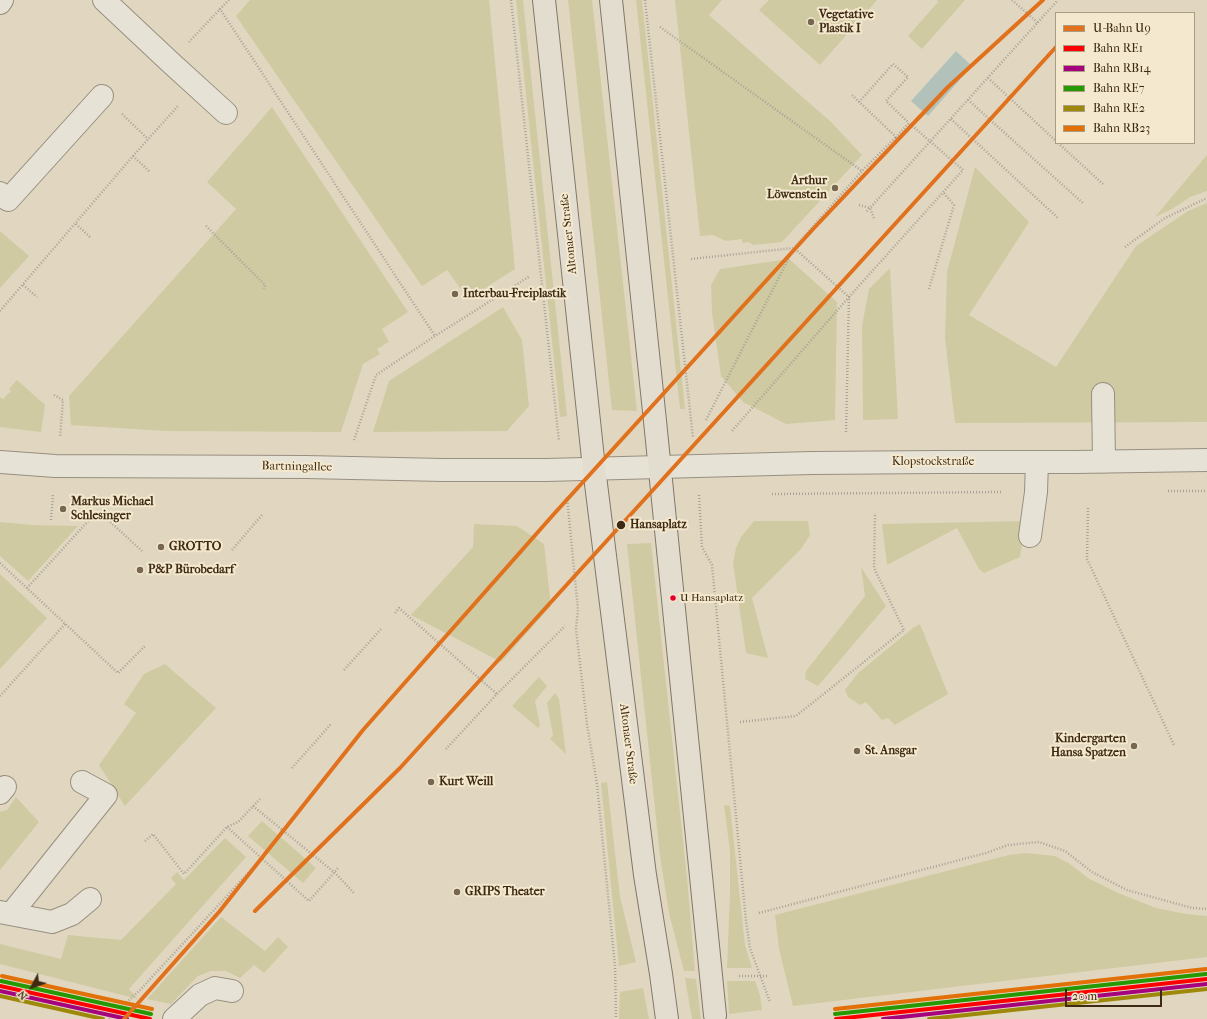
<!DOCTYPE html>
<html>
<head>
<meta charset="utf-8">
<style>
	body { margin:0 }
	#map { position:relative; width:1207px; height:1019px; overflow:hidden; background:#e1d7c0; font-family:"IM FELL French Canon",serif }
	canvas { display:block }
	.legend { position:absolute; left:1055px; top:12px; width:140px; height:132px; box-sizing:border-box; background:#f4e9ce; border:1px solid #ab9d84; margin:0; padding:5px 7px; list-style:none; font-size:12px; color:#3e2a14 }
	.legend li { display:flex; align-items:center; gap:8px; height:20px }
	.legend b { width:20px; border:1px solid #ab9d84 }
	.north { position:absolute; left:12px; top:967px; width:40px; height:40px; -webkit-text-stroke:3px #f4e9ce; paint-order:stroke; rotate:229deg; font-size:11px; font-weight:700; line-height:16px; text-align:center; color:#3e2a14 }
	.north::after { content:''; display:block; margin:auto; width:14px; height:18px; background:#3e2a14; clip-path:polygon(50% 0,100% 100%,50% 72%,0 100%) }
	.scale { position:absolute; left:1065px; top:989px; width:97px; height:18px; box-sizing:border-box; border:2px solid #3e2a14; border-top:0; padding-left:5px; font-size:12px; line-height:14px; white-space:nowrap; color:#3e2a14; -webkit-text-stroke:3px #f4e9ce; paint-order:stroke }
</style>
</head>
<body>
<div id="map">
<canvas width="1207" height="1019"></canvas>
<ul class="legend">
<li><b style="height:5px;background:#e1711c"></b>U-Bahn U9</li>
<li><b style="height:5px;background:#f00"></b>Bahn RE1</li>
<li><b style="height:5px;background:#a5027d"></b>Bahn RB14</li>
<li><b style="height:5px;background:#269900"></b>Bahn RE7</li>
<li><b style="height:5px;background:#9e880a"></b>Bahn RE2</li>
<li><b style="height:5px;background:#e27006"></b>Bahn RB23</li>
</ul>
<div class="north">N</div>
<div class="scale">20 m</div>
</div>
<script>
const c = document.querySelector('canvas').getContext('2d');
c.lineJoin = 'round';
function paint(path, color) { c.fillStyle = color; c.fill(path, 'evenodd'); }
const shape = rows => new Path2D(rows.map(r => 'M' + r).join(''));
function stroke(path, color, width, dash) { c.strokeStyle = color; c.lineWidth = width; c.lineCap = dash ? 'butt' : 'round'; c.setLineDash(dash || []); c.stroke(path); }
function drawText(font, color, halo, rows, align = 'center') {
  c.font = font + ' "IM FELL French Canon",serif'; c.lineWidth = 4; c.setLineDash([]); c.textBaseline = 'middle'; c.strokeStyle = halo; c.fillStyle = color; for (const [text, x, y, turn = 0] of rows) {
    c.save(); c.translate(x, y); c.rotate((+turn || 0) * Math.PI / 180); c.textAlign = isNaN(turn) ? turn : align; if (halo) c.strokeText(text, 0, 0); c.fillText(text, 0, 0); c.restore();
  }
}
const green = shape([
	[250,0,489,0,515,269,468,299,447,270,422,286,236,16],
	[516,0,523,0,565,397,567,416,560,417],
	[568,0,592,0,637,411,612,410],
	[636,0,642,0,685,409,680,409],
	[675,0,722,0,709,15,831,122,862,155,782,242,753,245,749,242,742,243,742,239,726,241,713,235,700,236],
	[769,0,877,0,820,65,759,10],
	[937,0,965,0,922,49,908,36,938,2],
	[272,107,408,312,382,329,389,342,377,349,380,354,363,364,341,432,166,431,71,425,69,396,236,209,207,182],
	[1207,155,1207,191,1190,197,1172,209,1155,217],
	[975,167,1029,222,969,315,1056,367,1136,246,1188,211,1207,203,1207,422,955,423,945,338,947,272],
	[0,231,29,256,0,288],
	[789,259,837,302,835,420,786,424,743,402,721,376,712,313,711,285,720,269],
	[890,268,898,419,863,420,862,326,869,289],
	[503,307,522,340,529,406,507,431,373,432,389,381],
	[17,380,45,405,41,432,0,427,0,397,3,399,11,391,9,389],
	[754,521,808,521,810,535,801,549,752,598,768,658,746,653,733,563,736,548,741,537],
	[1026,521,1020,557,984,573,979,569,957,528,887,565,882,524],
	[0,522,32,525,78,526,28,581,0,556],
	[474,524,517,526,544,544,551,606,501,662,411,615,473,547],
	[651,543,687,878,695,971,684,971,669,913,660,856,627,544],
	[861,567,886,606,818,686,805,679,806,671,865,596],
	[0,574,47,618,0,669],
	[920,624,948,694,895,725,888,718,882,720,866,702,860,705,848,697,845,690,858,673,913,628],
	[165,664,216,708,125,806,99,765,136,713,124,704,144,674],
	[539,677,547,686,535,701,540,725,538,728,512,706],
	[555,693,559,699,566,754,550,739,553,735,547,703],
	[607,782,620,897,636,962,619,966,601,783],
	[16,797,39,822,0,870,0,812,7,810],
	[724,805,730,806,745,945,752,968,727,968,730,892,730,851],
	[262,821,316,868,303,883,248,836],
	[225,838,246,857,129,989,138,999,0,964,0,944,61,959,68,935,121,940,176,884,171,878,177,872,184,880],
	[1026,853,1055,856,1070,864,1088,878,1118,893,1156,908,1186,914,1207,916,1207,957,793,1006,779,949,775,915,1009,855],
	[221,917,265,951,278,937,288,947,264,973,254,965,240,978,226,971,211,971,198,976,171,1004,147,999],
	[685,978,696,979,701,1019,692,1019],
	[727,981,755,981,760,995,762,1010,729,1014],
	[643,988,649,1019,619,1019,620,992]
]);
const water = shape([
	[956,51,972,66,928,116,911,101]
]);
const path = shape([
	[229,0,220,9,435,336],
	[511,0,559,441],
	[645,0,693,438],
	[1012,0,1038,23],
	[660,27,862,171],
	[189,42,220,9],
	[988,78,1056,141],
	[968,100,1084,204],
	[859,102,893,64,908,77,886,101,909,123],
	[122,114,148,139],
	[951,119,1058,218],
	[1058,143,1103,184],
	[133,156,150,172],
	[859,205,870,208,866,212],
	[874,218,870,208,1058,0],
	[76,224,91,238],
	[206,226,265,285,264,289],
	[1125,247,1165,218,1207,198],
	[691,259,794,248,849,297,731,432],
	[23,285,37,297],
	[929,289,954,205,943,192],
	[0,311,133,156,178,106],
	[54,395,63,400,60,437],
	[706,420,794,248,862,171,896,137],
	[846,432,849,297,963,170,909,123,896,137,852,95],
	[354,440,376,375,435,336,530,276],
	[1168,491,1207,491],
	[772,494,1001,492],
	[699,495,702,547,712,565,746,921,750,948,770,1002],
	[567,497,578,610,576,629,587,724,597,784,615,966,616,1019],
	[1088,508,1087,559,1174,745],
	[106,518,142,551],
	[51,520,53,494],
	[232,550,262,515],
	[0,563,118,673,145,646],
	[27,588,91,518],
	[395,613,399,608,497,694],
	[344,670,382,628],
	[0,696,65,624],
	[740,722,796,716,904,630,874,568,875,513],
	[446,749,497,694,565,626],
	[292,768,331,724],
	[253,806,335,873,354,893],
	[227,827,309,901,338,868],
	[145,841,153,834,184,874,227,827,238,822,260,799],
	[759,913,986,853,1008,845,1039,842,1065,851,1092,872,1127,890,1192,908,1207,909],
	[739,976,768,976],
	[109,1019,141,989,262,858]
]);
const minor = shape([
	[104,0,170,62,226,113],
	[0,3,2,0],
	[0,193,8,200,102,96],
	[1103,394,1104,462],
	[0,462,55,466,306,467,443,470,546,470,812,463,939,462,1075,462,1207,460],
	[1030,536,1036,492,1037,462],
	[0,793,5,787],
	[0,912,52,922,72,914,90,899],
	[11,914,106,795,82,782],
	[174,1019,200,995,215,988,232,991]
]);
const major = shape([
	[544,0,594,468,645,875,661,974,667,1019],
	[611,0,655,421,715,1015]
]);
const rail1 = shape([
	[0,986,150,1019],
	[836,1019,1207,979]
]);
const rail2 = shape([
	[0,991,127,1019],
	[883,1019,1207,984]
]);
const rail3 = shape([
	[1,981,151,1014],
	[835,1014,1206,974]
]);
const rail4 = shape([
	[0,996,103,1019],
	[929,1019,1207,989]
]);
const rail5 = shape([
	[2,976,152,1009],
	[835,1009,1206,969]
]);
const metro1 = shape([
	[255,911,400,768,1056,47],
	[124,1019,219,912,363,730,553,515,814,228,948,87,1043,0]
]);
const markers = [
	[811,22,4,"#776750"],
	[835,188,4,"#776750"],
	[455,294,4,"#776750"],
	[63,509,4,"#776750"],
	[621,525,5,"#3e2a14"],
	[161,547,4,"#776750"],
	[140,570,4,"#776750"],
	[673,598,3.5,"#e4002b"],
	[1134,746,4,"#776750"],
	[857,751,4,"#776750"],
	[431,782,4,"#776750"],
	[457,892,4,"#776750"]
];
const busNames = [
	["U Hansaplatz",680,598]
];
const poiNames = [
	["Vegetative",819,15],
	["Plastik I",819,29],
	["Arthur",827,181,"right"],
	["Löwenstein",827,195,"right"],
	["Interbau-Freiplastik",463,294],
	["Markus Michael",71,502],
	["Schlesinger",71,516],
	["GROTTO",169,547],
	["P&P Bürobedarf",148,570],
	["Kindergarten",1126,739,"right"],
	["Hansa Spatzen",1126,753,"right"],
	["St. Ansgar",865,751],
	["Kurt Weill",439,782],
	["GRIPS Theater",465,892]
];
const streetNames = [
	["Altonaer Straße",569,234,-96],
	["Klopstockstraße",933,462],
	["Bartningallee",297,467,1],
	["Altonaer Straße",628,744,83]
];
const stopNames = [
	["Hansaplatz",630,525]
];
paint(green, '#cfcaa1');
paint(water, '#b2c2ba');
stroke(minor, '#978f80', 24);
stroke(major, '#807769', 24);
stroke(path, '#a8a298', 2.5, [1, 2]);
stroke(minor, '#e7e2d6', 22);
stroke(major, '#e3ddcf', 22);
stroke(rail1, '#f00', 4);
stroke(rail2, '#a5027d', 4);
stroke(rail3, '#269900', 4);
stroke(rail4, '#9e880a', 4);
stroke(rail5, '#e27006', 4);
stroke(metro1, '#e1711c', 4);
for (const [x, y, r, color] of markers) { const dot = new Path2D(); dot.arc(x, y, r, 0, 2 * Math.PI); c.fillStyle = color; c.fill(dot); stroke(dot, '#f4e9ce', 1.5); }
drawText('11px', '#3e2a14', '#f4e9ce', busNames, 'left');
drawText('bold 12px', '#3e2a14', '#f4e9ce', poiNames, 'left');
drawText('12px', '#3e2a14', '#f4e9ce', streetNames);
drawText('bold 12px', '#3e2a14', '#f4e9ce', stopNames, 'left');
</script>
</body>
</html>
